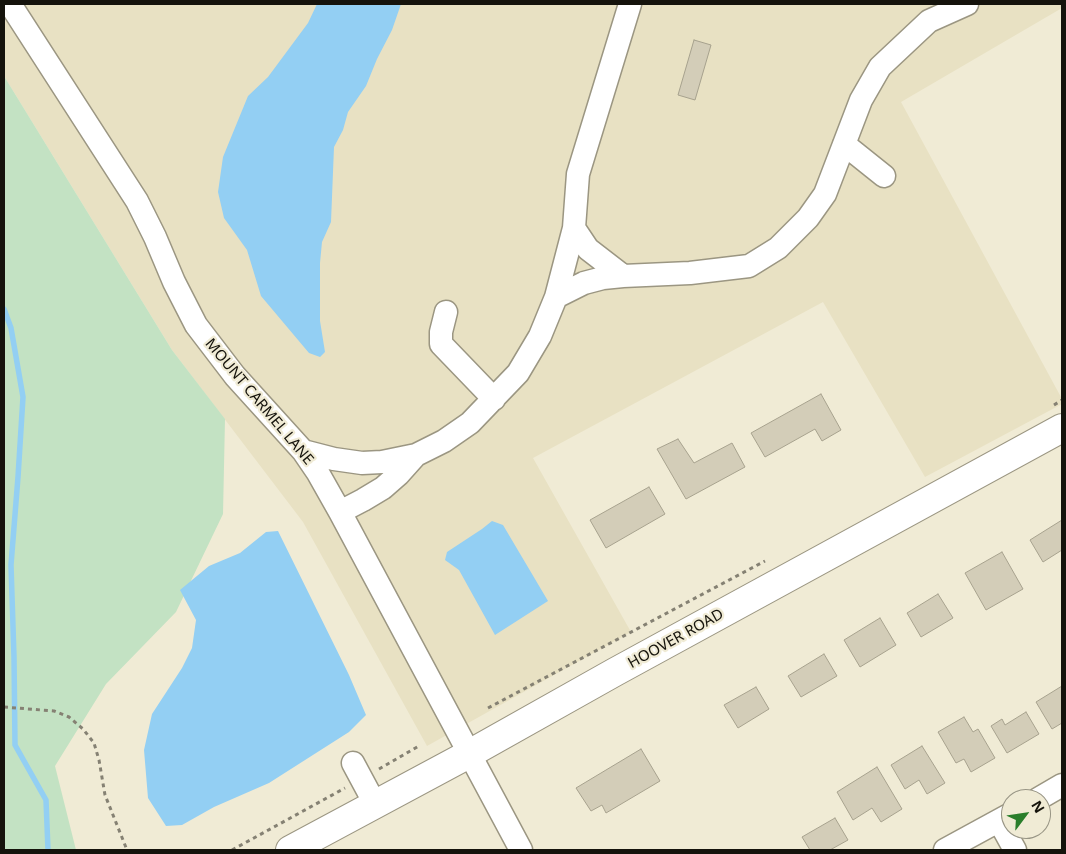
<!DOCTYPE html>
<html>
<head>
<meta charset="utf-8">
<style>
	body { margin:0 }
	#map { position:relative; width:1066px; height:854px; overflow:hidden; background:#f0ebd5; font-family:"Noto Sans",sans-serif }
	canvas { display:block }
	.frame { position:absolute; inset:0; border:5px solid #15130c; pointer-events:none }
	.north { position:absolute; left:1001px; top:789px; width:50px; height:50px; box-sizing:border-box; background:#f0ebd5; border:1px solid #989585; border-radius:50%; rotate:59deg; font-size:14px; font-weight:700; line-height:20px; text-align:center; color:#15130c }
	.north::after { content:''; display:block; margin:auto; width:18px; height:22px; background:#2a7e2b; clip-path:polygon(50% 0,100% 100%,50% 72%,0 100%) }
</style>
</head>
<body>
<div id="map">
<canvas width="1066" height="854"></canvas>
<div class="frame"></div>
<div class="north">N</div>
</div>
<script>
const c = document.querySelector('canvas').getContext('2d');
c.lineJoin = 'round';
function paint(path, color) { c.fillStyle = color; c.fill(path, 'evenodd'); }
const shape = rows => new Path2D(rows.map(r => 'M' + r).join(''));
function stroke(path, color, width, dash) { c.strokeStyle = color; c.lineWidth = width; c.lineCap = dash ? 'butt' : 'round'; c.setLineDash(dash || []); c.stroke(path); }
function drawText(font, color, halo, rows, align = 'center') {
  c.font = font + ' "Noto Sans",sans-serif'; c.lineWidth = 4.5; c.setLineDash([]); c.textBaseline = 'middle'; c.strokeStyle = halo; c.fillStyle = color; for (const [text, x, y, turn = 0] of rows) {
    c.save(); c.translate(x, y); c.rotate((+turn || 0) * Math.PI / 180); c.textAlign = isNaN(turn) ? turn : align; if (halo) c.strokeText(text, 0, 0); c.fillText(text, 0, 0); c.restore();
  }
}
const built = shape([
	[4,4,1062,4,1062,8,901,102,1062,399,1062,404,925,477,823,302,533,458,631,632,427,746,303,522,172,350,4,76]
]);
const green = shape([
	[4,76,172,350,225,419,223,514,176,612,106,684,55,766,76,850,4,850]
]);
const water = shape([
	[317,4,401,4,392,30,377,59,366,86,348,112,343,130,334,147,331,222,322,242,320,263,320,321,325,352,320,357,309,353,261,296,247,250,224,218,218,192,223,157,248,96,268,77,308,23],
	[492,521,503,525,548,601,495,635,459,570,445,560,447,552,482,529],
	[278,531,349,675,366,715,349,732,269,783,214,807,182,825,166,826,148,798,144,750,152,714,182,668,192,648,196,620,180,590,209,566,240,553,266,532]
]);
const stream = shape([
	[4,309,11,328,23,397,18,477,11,565,14,657,15,745,46,800,48,850]
]);
const building = shape([
	[694,40,711,45,695,100,678,95,694,40],
	[821,394,841,430,822,441,815,429,765,457,751,433,821,394],
	[678,439,694,463,732,443,745,467,686,499,657,449,678,439],
	[649,487,665,514,606,548,590,520,649,487],
	[1062,520,1062,550,1043,562,1030,540,1062,520],
	[1002,552,1023,589,986,610,965,573,1002,552],
	[938,594,953,618,921,637,907,613,938,594],
	[880,618,896,645,860,667,844,640,880,618],
	[824,654,837,676,801,697,788,676,824,654],
	[1062,686,1062,723,1052,729,1036,702,1062,686],
	[756,687,769,709,738,728,724,705,756,687],
	[1026,712,1039,734,1007,753,991,726,1002,719,1005,725,1026,712],
	[964,717,973,732,978,729,995,758,971,772,964,759,956,763,938,732,964,717],
	[922,746,945,783,927,794,919,780,905,789,891,765,922,746],
	[641,749,660,781,606,813,602,805,591,811,576,788,641,749],
	[877,767,902,809,881,822,872,808,853,820,837,792,877,767],
	[835,818,848,840,830,850,810,850,802,837,835,818]
]);
const path = shape([
	[1054,405,1062,400],
	[4,707,54,711,69,717,83,729,94,743,99,760,105,795,127,850],
	[488,708,765,561],
	[379,769,419,746],
	[232,850,345,788]
]);
const minor = shape([
	[10,4,137,201,155,237,174,282,196,325,235,376,303,451,318,473,340,512,521,850],
	[844,144,884,176],
	[574,228,588,249,623,276],
	[556,297,584,283,603,278,623,276,690,273,749,266,778,248,808,218,825,194,861,100,880,67,929,21,967,4],
	[446,312,441,332,441,344,494,399],
	[303,451,334,459,362,463,382,462,416,455,444,441,470,423,518,373,540,336,556,297,574,228,578,174,630,4],
	[340,512,363,500,383,488,399,474,416,455],
	[353,763,375,804],
	[1038,799,1062,785],
	[999,821,1015,850],
	[945,850,1011,814]
]);
const major = shape([
	[290,850,469,754,615,672,1062,428]
]);
const streetNames = [
	["MOUNT CARMEL LANE",259,402,50],
	["HOOVER ROAD",676,639,-29]
];
paint(built, '#e8e1c3');
paint(green, '#c3e2c3');
paint(water, '#93cff3');
stroke(stream, '#93cff3', 5.5);
paint(building, '#d3cdb8');
stroke(building, '#a7a28e', 1);
stroke(minor, '#9b9682', 25);
stroke(major, '#9b9682', 30);
stroke(path, '#858173', 3, [4, 4]);
stroke(minor, '#fff', 22);
stroke(major, '#fff', 28);
drawText('15px', '#15130c', '#f0ebd5', streetNames);
</script>
</body>
</html>
